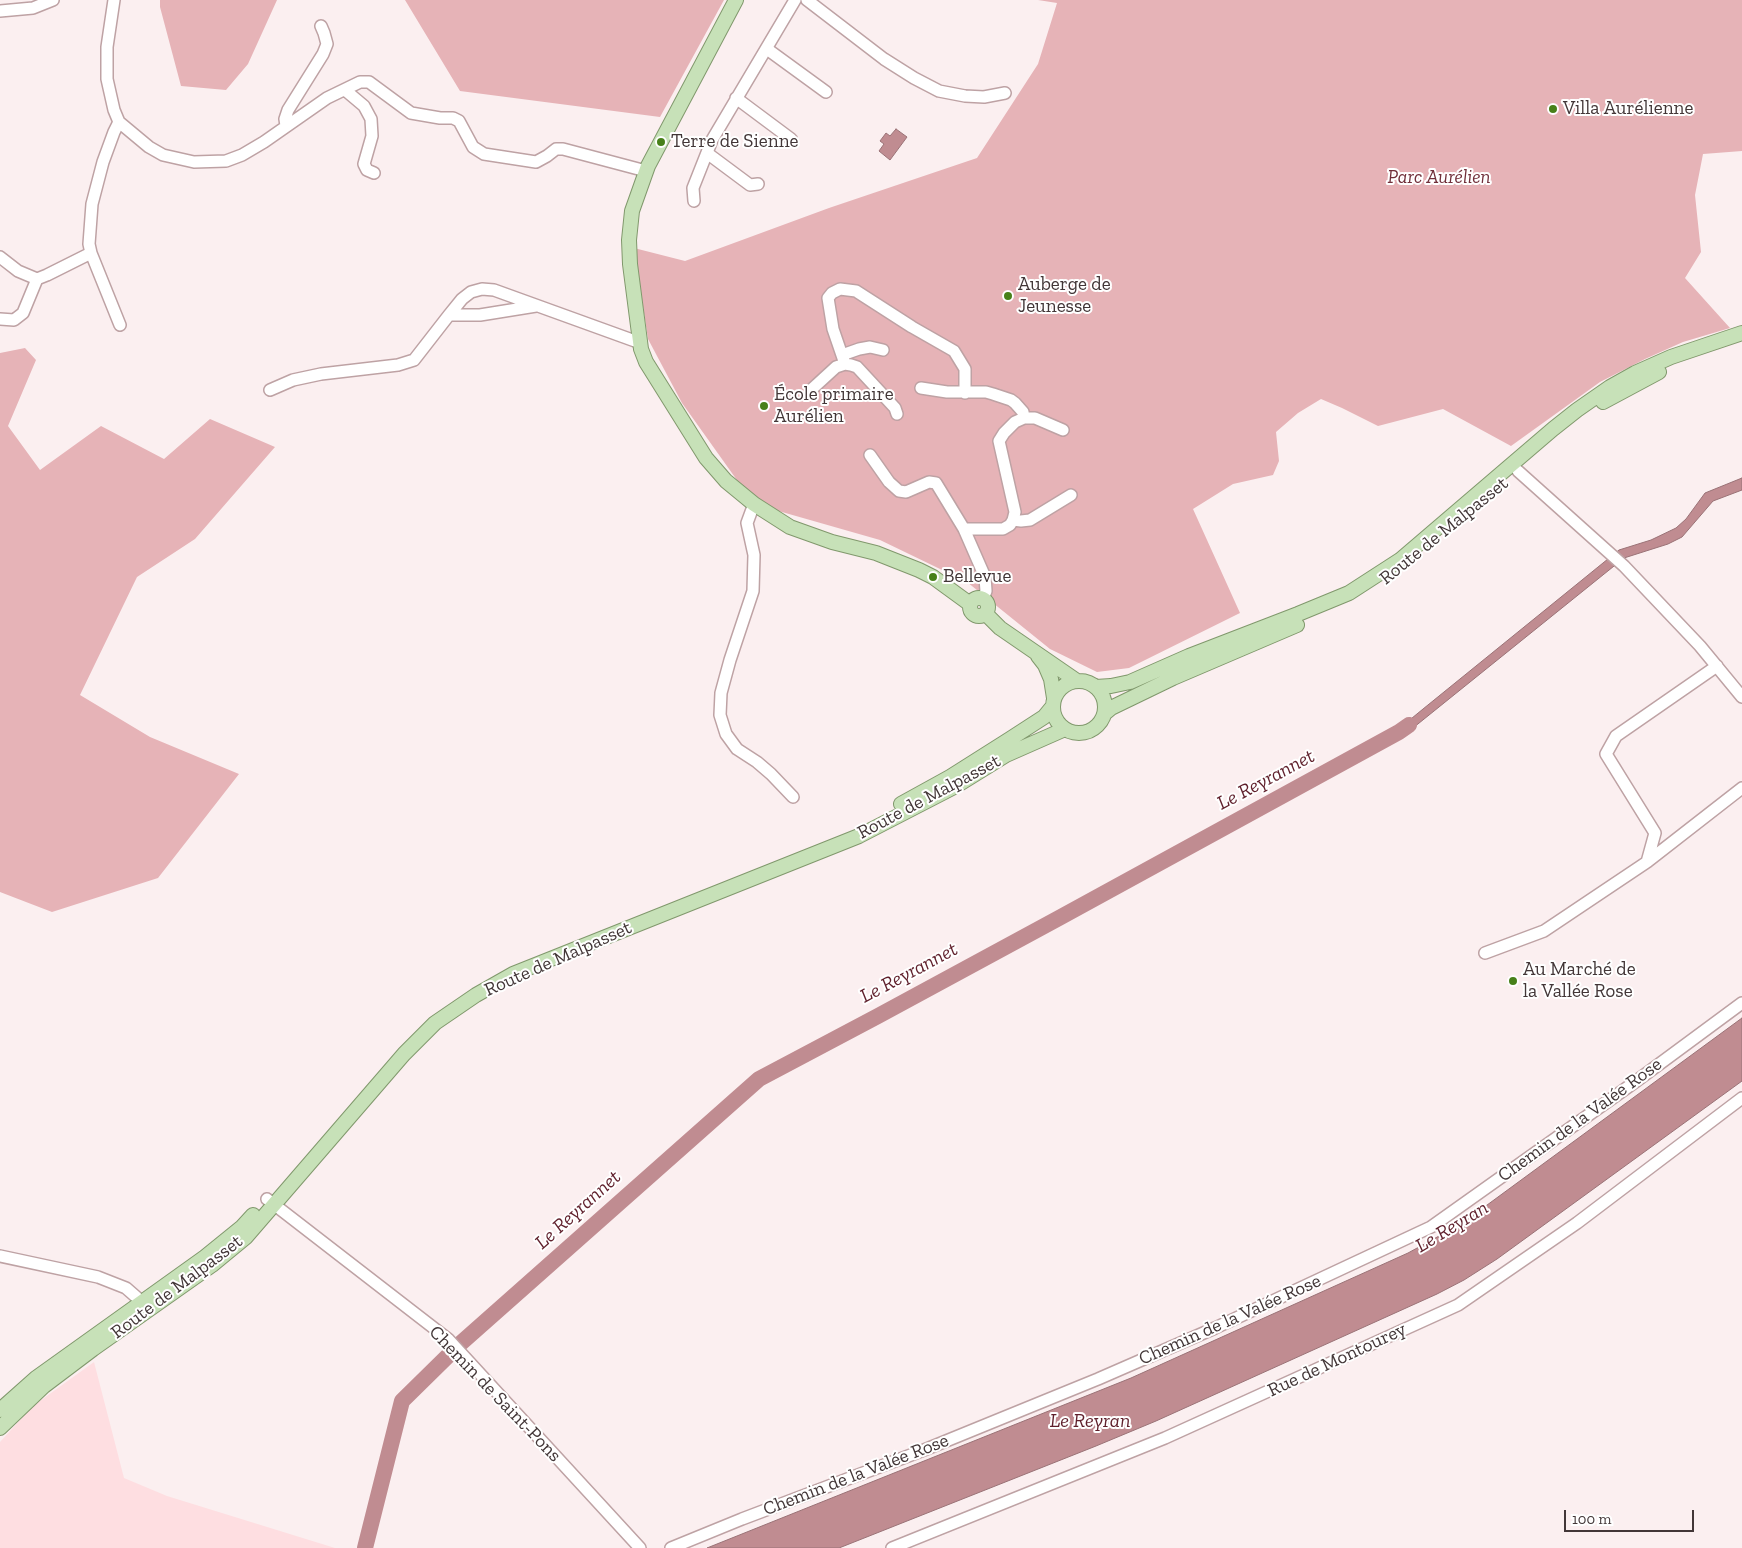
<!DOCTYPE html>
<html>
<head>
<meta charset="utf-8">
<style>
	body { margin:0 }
	#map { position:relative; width:1742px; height:1548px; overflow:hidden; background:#fbeff0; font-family:"Zilla Slab",serif }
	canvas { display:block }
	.scale { position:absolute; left:1564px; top:1510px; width:130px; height:22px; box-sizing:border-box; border:2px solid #423637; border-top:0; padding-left:6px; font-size:15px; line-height:18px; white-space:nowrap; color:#423637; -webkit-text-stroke:4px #fff; paint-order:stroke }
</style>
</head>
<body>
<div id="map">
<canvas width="1742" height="1548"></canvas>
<div class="scale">100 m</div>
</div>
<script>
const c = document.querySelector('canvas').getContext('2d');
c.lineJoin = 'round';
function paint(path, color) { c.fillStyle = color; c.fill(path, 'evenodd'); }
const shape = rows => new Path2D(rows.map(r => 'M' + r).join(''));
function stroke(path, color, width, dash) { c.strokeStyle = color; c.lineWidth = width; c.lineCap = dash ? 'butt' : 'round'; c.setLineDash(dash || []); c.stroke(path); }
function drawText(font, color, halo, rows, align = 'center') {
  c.font = font + ' "Zilla Slab",serif'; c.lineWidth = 4; c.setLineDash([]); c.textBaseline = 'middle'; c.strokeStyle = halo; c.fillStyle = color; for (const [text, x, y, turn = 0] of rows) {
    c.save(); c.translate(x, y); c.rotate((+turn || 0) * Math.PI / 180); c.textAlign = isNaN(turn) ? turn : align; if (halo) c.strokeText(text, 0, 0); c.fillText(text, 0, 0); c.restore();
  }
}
const built = shape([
	[94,1362,124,1478,167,1496,335,1548,0,1548,0,1442,33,1406]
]);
const green = shape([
	[160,0,277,0,248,64,226,90,181,86,160,7],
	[405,0,724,0,660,117,460,91],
	[1038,0,1742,0,1742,151,1703,154,1695,195,1701,252,1685,278,1730,328,1683,342,1645,359,1600,382,1511,446,1443,409,1378,426,1342,408,1321,399,1298,413,1276,432,1279,461,1273,475,1233,484,1193,509,1240,613,1129,668,1097,672,1050,649,967,582,880,540,754,504,682,403,648,339,634,248,685,261,829,208,977,158,1038,64,1057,3],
	[25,348,36,360,8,426,40,470,101,426,164,459,210,419,275,447,195,539,137,577,80,695,150,737,239,774,158,878,52,912,0,892,0,353]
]);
const water = shape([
	[896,129,907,137,890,160,879,151,884,144,880,141,886,133,890,136,896,129],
	[1742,478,1742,490,1713,501,1682,537,1668,544,1624,558,1403,736,1391,739,1388,734,1395,732,1423,709,1619,550,1651,540,1676,528,1686,519,1705,493,1742,478],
	[1742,1018,1742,1081,1497,1259,1464,1280,1437,1294,1156,1421,1096,1446,839,1548,707,1548,1131,1378,1408,1253,1450,1230,1468,1219,1742,1018]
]);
const river = shape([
	[365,1548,402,1401,461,1343,759,1079,878,1016,1059,918,1399,732,1409,725]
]);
const minor = shape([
	[114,0,107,47,107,79,114,110,119,122,114,132,103,162,92,204,89,244,91,253,120,325],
	[807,0,884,59,914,78,939,91,965,96,984,97,1005,93],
	[0,11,33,8,53,0],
	[767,49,826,92],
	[345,90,364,106,371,119,372,136,364,164,367,170,374,173],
	[736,98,791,139],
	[119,122,149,147,163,155,194,162,226,161,242,155,264,142,327,98,360,82,369,82,411,113,440,118,453,118,459,121,473,147,484,154,536,162,547,156,556,149,563,149,646,171],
	[286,126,285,119,288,110,323,54,327,44,324,33,321,26],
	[707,153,750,185,758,184],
	[694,201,693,188,712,140,795,0],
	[0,257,18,271,37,279],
	[449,315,480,315,536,306],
	[0,319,14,320,23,313,37,279,47,275,91,253],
	[842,355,859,349,870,347,883,350],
	[845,364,833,329,828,298,832,293,840,289,856,291,912,327,954,351,965,369,965,393],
	[921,388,947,392,986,392,993,394,1011,400,1015,403,1023,412,1024,418],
	[812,389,836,367,845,364,851,365,857,367,895,408,897,414],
	[270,390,293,380,321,374,398,365,414,360,449,315,462,299,471,292,482,289,494,290,635,341,639,340],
	[870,455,889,482,899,491,906,492,929,482,936,483,964,529,985,577,986,591,983,599],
	[1518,471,1624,566,1700,646,1742,697],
	[754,504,747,523,754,555,753,591,730,660,721,693,720,715,726,734,737,749,757,762,771,774,793,797],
	[1013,520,1021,521,1030,520,1071,495],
	[964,529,1003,529,1010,525,1013,520,1015,512,999,441,1004,433,1015,422,1024,418,1035,418,1063,430],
	[1647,862,1655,833,1606,754,1616,736,1717,666],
	[1485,953,1544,931,1647,862,1742,788],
	[267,1199,448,1339,640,1548],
	[0,1256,98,1277,126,1288,142,1302],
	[671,1548,742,1519,924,1450,1098,1379,1215,1328,1431,1227,1635,1082,1742,1003],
	[892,1548,1165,1438,1458,1305,1577,1223,1742,1098]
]);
const major = shape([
	[736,0,648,166,632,211,629,240,630,264,641,349,646,362,706,458,726,481,754,504,790,527,832,542,876,553,919,570,933,577,970,604],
	[1603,402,1659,372],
	'970 607a9 9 0 1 1 18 0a9 9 0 1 1-18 0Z',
	[986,614,1000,628,1077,681],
	[1038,656,1045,665,1051,679,1054,698],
	'1053 707a26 26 0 1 1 52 0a26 26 0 1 1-52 0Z',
	[1096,687,1111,686,1130,682,1189,656,1298,614,1349,593,1400,560,1553,429,1577,410,1610,387,1635,373,1671,357,1742,333],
	[1105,713,1111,708,1173,678,1297,625],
	[901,804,950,777,1010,739,1044,717,1053,706],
	[0,1410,36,1378,205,1257,242,1227,253,1215],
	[0,1428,44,1386,93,1349,212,1265,246,1237,404,1054,435,1023,476,995,513,974,859,836,956,786,1006,755,1065,729]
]);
const markers = [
	[1553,109,5,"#478019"],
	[661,142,5,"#478019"],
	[1008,296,5,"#478019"],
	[764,406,5,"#478019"],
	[933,577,5,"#478019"],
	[1513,981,5,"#478019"]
];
const poiNames = [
	["Villa Aurélienne",1563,109],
	["Terre de Sienne",671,142],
	["Auberge de",1018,285],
	["Jeunesse",1018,307],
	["École primaire",774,395],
	["Aurélien",774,417],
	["Bellevue",943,577],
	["Au Marché de",1523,970],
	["la Vallée Rose",1523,992]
];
const parkNames = [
	["Parc Aurélien",1439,178]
];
const streetNames = [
	["Route de Malpasset",1444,531,-39],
	["Route de Malpasset",929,797,-28],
	["Route de Malpasset",558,959,-24],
	["Chemin de la Valée Rose",1580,1120,-36],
	["Route de Malpasset",177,1287,-37],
	["Chemin de la Valée Rose",1230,1320,-24],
	["Rue de Montourey",1337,1360,-25],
	["Chemin de Saint-Pons",495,1394,46],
	["Chemin de la Valée Rose",856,1475,-21]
];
const waterNames = [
	["Le Reyrannet",1266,780,-28],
	["Le Reyrannet",909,973,-28],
	["Le Reyrannet",578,1210,-42],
	["Le Reyran",1452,1227,-31],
	["Le Reyran",1090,1421]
];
paint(built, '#fedee1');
paint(green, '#e6b3b7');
paint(water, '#c08c91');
stroke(water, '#9a7276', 1);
stroke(river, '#c08c91', 16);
stroke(minor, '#bea2a4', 14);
stroke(major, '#80986c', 16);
stroke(minor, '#fff', 11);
stroke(major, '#c7e1b8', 14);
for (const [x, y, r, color] of markers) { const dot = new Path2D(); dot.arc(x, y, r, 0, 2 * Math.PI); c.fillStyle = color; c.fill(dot); stroke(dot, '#fff', 2); }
drawText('19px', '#423637', '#fff', poiNames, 'left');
drawText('italic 19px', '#702e39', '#fff', parkNames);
drawText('19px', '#423637', '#fff', streetNames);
drawText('italic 20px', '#5f1f2b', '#fff', waterNames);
</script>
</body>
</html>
